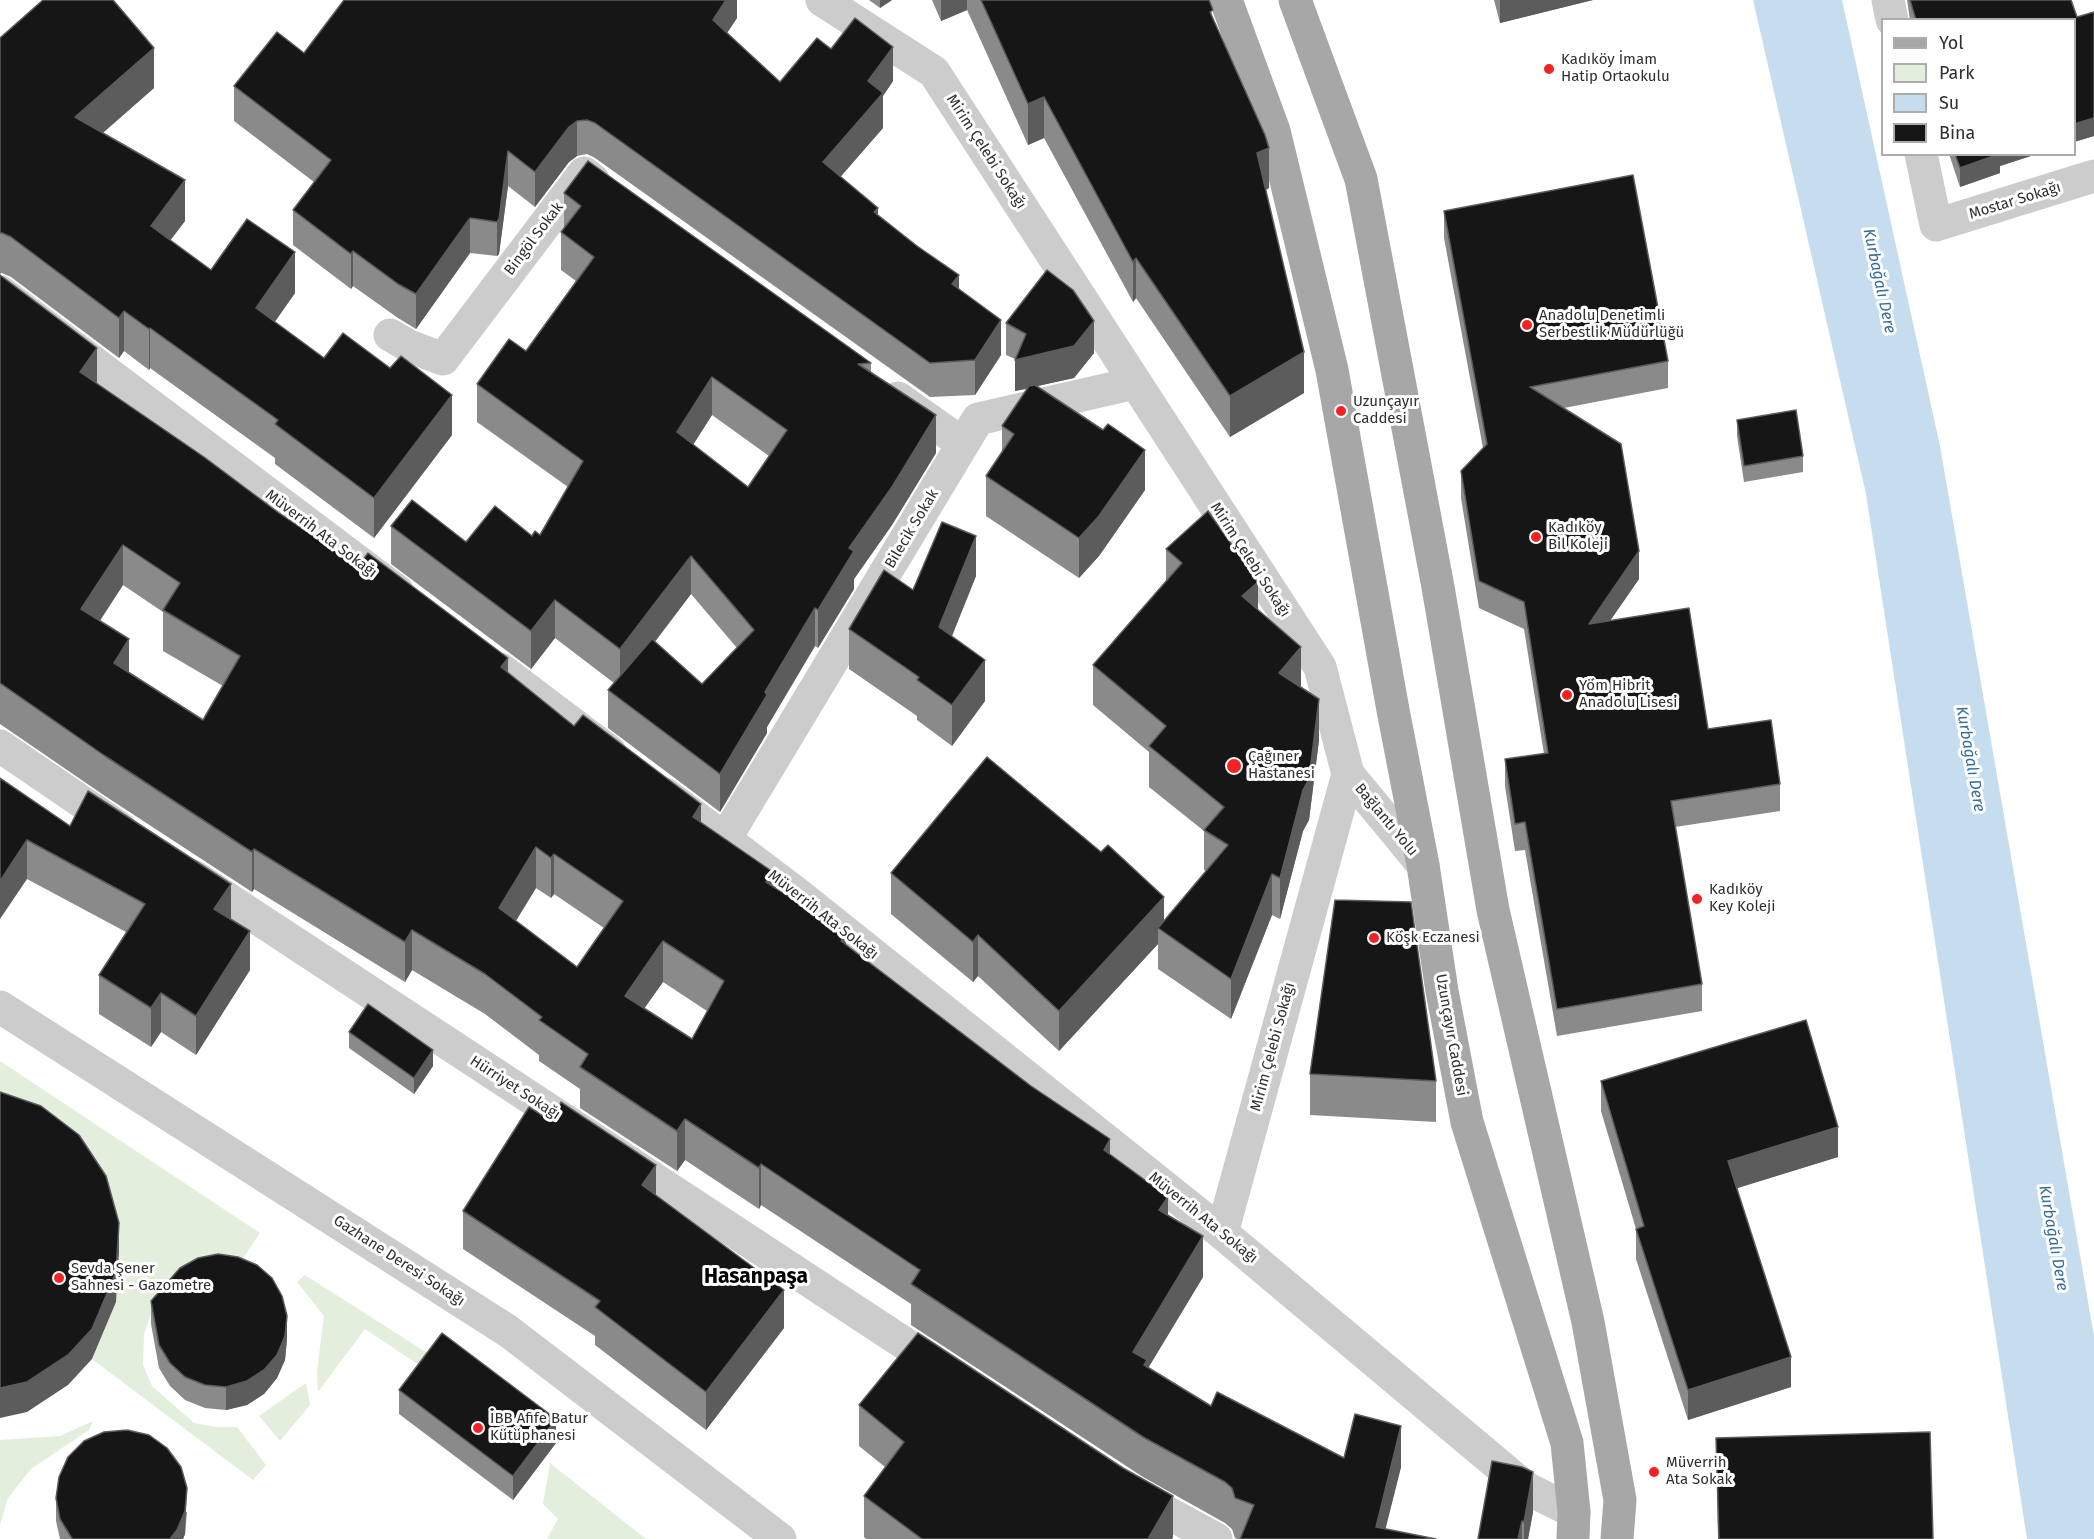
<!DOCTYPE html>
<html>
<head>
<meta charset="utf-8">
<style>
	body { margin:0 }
	#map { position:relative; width:2094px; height:1539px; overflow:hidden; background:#fff; font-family:"Fira Sans",sans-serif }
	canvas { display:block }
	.legend { position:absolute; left:1881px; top:18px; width:195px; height:138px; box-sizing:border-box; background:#fff; border:2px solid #acacac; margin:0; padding:8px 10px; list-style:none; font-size:18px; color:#2f2f2f }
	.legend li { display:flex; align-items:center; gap:12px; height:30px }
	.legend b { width:30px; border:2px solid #acacac }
</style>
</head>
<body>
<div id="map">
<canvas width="2094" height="1539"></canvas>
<ul class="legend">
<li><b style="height:8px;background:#a7a7a7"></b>Yol</li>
<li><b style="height:16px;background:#e4eedc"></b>Park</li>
<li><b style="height:16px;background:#c6ddef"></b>Su</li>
<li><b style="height:16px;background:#161616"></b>Bina</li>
</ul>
</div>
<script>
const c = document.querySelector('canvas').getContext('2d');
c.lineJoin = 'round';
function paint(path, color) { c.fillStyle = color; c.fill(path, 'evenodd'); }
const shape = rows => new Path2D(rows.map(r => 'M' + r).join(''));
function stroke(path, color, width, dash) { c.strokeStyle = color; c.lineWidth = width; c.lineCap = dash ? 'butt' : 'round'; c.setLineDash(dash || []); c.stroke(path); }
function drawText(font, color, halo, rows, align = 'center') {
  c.font = font + ' "Fira Sans",sans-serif'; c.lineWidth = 6; c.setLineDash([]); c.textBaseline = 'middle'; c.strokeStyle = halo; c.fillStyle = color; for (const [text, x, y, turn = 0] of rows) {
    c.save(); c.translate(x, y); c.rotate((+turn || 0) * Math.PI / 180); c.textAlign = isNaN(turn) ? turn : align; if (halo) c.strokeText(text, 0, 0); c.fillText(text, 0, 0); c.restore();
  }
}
const green = shape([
	[0,1061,260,1233,239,1264,155,1302,144,1334,143,1365,152,1386,194,1423,217,1427,237,1427,266,1465,253,1480,92,1359,116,1302,119,1253,0,1122],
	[305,1275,435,1358,425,1369,365,1329,318,1392,317,1371,324,1316,297,1282],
	[306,1383,310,1405,280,1441,259,1416],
	[93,1421,89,1430,31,1469,8,1498,0,1525,0,1440,60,1436],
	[550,1463,646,1539,547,1539,558,1519,543,1504]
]);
const water = shape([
	[1753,0,1842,0,1940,446,2094,1336,2094,1539,2027,1539,1866,494]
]);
const minor = shape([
	[822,0,934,72,1320,667,1348,774,1222,1233],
	[1888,0,1892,20],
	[1921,154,1936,225,2094,176],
	[0,292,397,591],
	[390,335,409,346,443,359,584,173,593,180],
	[898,398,963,444],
	[500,669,610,752],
	[0,746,120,828],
	[1348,774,1423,865],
	[665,794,796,893,1222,1233,1526,1488,1574,1512],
	[725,839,978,419,1135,383],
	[193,876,945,1370],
	[0,1007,508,1331,780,1539],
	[1133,1494,1216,1539]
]);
const major = shape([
	[1226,0,1274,131,1332,370,1393,710,1423,865,1442,991,1467,1122,1567,1443,1574,1512,1573,1539],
	[1295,0,1361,179,1438,587,1493,910,1588,1322,1620,1500,1617,1539]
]);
const wall = shape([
	[737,0,737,18,727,33,780,82,831,49,893,81,883,96,883,128,840,177,878,216,959,288,1001,355,975,395,930,397,595,158,587,154,577,156,569,162,535,207,508,186,499,254,497,256,470,253,416,329,398,318,353,286,351,289,293,245,293,210,314,182,234,121,234,86,304,53],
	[869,0,892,0,880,8],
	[932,0,1209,0,1213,20,1269,188,1266,190,1304,393,1230,437,1136,298,1133,302,1044,138,1028,145,967,10,941,21],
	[1494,0,1593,0,1500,23],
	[1907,0,2071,0,2077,17,2094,12,2094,136,2074,142,2074,20,1910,20],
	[0,38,154,88,103,133,185,221,170,240,211,270,295,293,275,322,324,358,452,435,374,538,275,464,275,458,150,368,149,370,124,351,119,358,11,277,2,273,0,274],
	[1949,154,2037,154,2000,166,2000,173,1960,187],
	[564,193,871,363,871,372,936,453,892,525,854,579,854,589,818,648,815,646,767,727,767,733,720,812,608,728,608,690,614,683,555,638,531,669,391,564,391,526,466,542,540,535,568,487,477,422,477,384,526,351,576,281,561,270,561,232,564,229],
	[712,415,769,456,748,487,693,445],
	[691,594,737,648,702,684,655,642],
	[1444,211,1668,361,1668,388,1564,408,1639,579,1610,621,1708,729,1780,784,1780,811,1675,827,1702,984,1702,1011,1557,1036,1525,850,1515,851,1505,786,1505,759,1544,754,1524,629,1479,608,1461,498,1461,471,1483,448,1444,238],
	[0,275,97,383,279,513,508,673,574,726,701,823,773,886,1110,1154,1168,1215,1203,1277,1148,1368,1211,1406,1344,1458,1401,1467,1385,1529,1436,1539,1237,1539,1235,1538,1232,1529,1225,1523,1143,1477,911,1325,911,1304,761,1205,759,1209,685,1160,677,1171,580,1108,580,1089,539,1061,539,1055,485,1014,412,970,405,982,254,889,252,892,105,796,0,724],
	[123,585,163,612,163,651,223,686,203,720,129,673,100,621],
	[536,888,551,898,554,894,604,928,577,967,516,921],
	[663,982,707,1011,692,1039,644,1008],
	[1006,323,1094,353,1074,378,1037,386,1145,490,1099,556,1079,578,986,516,986,476,1002,452,1002,426,1027,389,1015,391,1015,359,1006,355],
	[1737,420,1803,456,1803,472,1744,482,1737,436],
	[1166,549,1258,610,1301,688,1319,740,1309,820,1303,831,1280,919,1272,915,1231,1019,1158,969,1158,944,1059,1051,978,976,973,982,891,914,891,873,1164,921,1206,871,1204,870,1204,831,1149,787,1149,752,1093,705,1093,665,1166,581],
	[976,576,952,636,985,701,952,746,917,720,917,716,849,669,849,629,913,590],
	[0,778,70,826,231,919,250,970,196,1055,161,1032,151,1047,99,1014,99,975,126,932,27,879],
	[349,1032,433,1066,414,1094,349,1048],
	[1310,1074,1436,1081,1436,1122,1310,1115],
	[1601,1081,1838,1157,1737,1188,1791,1387,1688,1420,1636,1259,1636,1229,1601,1111],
	[656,1195,784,1328,706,1430,595,1345,595,1336,463,1249,463,1211],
	[151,1301,287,1339,285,1360,277,1378,264,1394,247,1405,226,1410,205,1408,185,1400,170,1386,159,1368,151,1324],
	[399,1390,556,1443,513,1500,399,1414],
	[859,1405,1123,1468,1173,1537,1172,1539,866,1539,864,1537,864,1496,885,1467,859,1446],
	[1716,1438,1933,1539,1718,1539],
	[56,1498,187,1512,185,1534,183,1539,60,1539,56,1521],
	[1533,1512,1528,1539,1478,1539]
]);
const shadedWall = shape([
	[726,0,737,0,737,18,713,54,713,20],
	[880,0,892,0,880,8],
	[941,0,967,0,967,10,941,21],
	[1500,0,1593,0,1500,23],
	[893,47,893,81,883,96,883,128,823,197,823,162,868,81],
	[154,48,154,88,75,157,75,117],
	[1044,97,1044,138,1028,145,1028,104],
	[2094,118,2094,136,2074,142,2074,124],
	[577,121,577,156,569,162,535,207,535,172,569,127],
	[1269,148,1269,188,1257,194,1257,153],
	[508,151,508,186,499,254,497,256,497,222],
	[1998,154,2037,154,2000,166,2000,173,1960,187,1960,168],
	[185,180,185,221,151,266,151,226],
	[878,208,878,243,874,212],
	[470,218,470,253,416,329,416,294],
	[353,251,353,286,351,289,351,254],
	[295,252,295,293,256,348,256,308],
	[1136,258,1136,298,1133,302,1133,262],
	[959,275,959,309,952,284],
	[124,311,124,351,119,358,119,318],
	[1001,320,1001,355,975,395,975,360],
	[1094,321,1094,353,1074,378,1015,391,1015,360],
	[150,328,150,368,149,370,149,329],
	[97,348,97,389,80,372],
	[1304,352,1304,393,1230,437,1230,396],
	[712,377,712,415,677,470,677,432],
	[452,395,452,435,374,538,374,498],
	[936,415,936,453,892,525,854,579,854,589,818,648,818,610,849,548],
	[1145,450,1145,490,1099,556,1079,578,1079,538],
	[976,536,976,576,939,668,939,627],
	[123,545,123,585,81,649,81,609],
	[1639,551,1639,579,1589,651,1589,624],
	[691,556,691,594,620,687,620,649],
	[1258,582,1258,623,1242,596],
	[555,600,555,638,531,669,531,631],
	[815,608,815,646,767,727,767,733,720,812,720,774,765,692],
	[129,639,129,680,114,663],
	[1301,647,1301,688,1279,673],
	[508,658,508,699,501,667],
	[985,660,985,701,952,746,952,705],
	[1319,699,1319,740,1309,820,1303,831,1280,919,1280,878],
	[701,804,701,845,693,817],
	[27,840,27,879,0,919,0,881],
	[536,847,536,888,499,948,499,908],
	[254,849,254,889,252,892,252,852],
	[554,854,554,894,551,898,551,858],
	[773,872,773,912,766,882],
	[1272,874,1272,915,1231,1019,1231,979],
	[231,884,231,923,214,909],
	[1164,897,1164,932,1158,928,1158,944,1059,1051,1059,1011],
	[412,930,412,970,405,982,405,942],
	[250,931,250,970,196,1055,196,1016],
	[846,932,846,973,841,941],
	[978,935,978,976,973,982,973,942],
	[663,941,663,982,625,1036,625,996],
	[161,993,161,1032,151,1047,151,1008],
	[433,1050,433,1066,414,1094,414,1078],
	[685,1119,685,1160,677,1171,677,1131],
	[1838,1127,1838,1157,1728,1191,1728,1161],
	[1110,1139,1110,1180,1104,1150],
	[761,1164,761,1205,759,1209,759,1168],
	[656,1165,656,1202,642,1185],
	[1168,1197,1168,1237,1159,1210],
	[119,1223,119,1253,116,1302,92,1359,68,1385,27,1412,0,1418,0,1388],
	[1203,1236,1203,1277,1147,1370,1133,1352],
	[784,1290,784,1328,706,1430,706,1392],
	[287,1316,287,1339,285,1360,277,1378,264,1394,247,1405,226,1410,226,1387],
	[1791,1357,1791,1387,1688,1420,1688,1390],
	[556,1419,556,1443,513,1500,513,1476],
	[1401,1426,1401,1467,1383,1539,1376,1527],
	[1533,1472,1533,1512,1528,1539,1524,1539,1524,1522],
	[187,1488,185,1534,183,1539,170,1539],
	[1173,1496,1173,1537,1172,1539,1148,1539],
	[1522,1521,1522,1539,1518,1539]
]);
const building = shape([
	[43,0,113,0,154,48,75,117,185,180,151,226,211,270,247,219,295,252,256,308,324,358,343,333,390,368,401,356,452,395,374,498,275,424,278,420,150,328,149,329,124,311,119,318,11,237,2,233,0,233,0,38,43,0],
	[344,0,726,0,713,20,780,82,817,38,831,49,855,18,893,47,868,81,883,93,823,162,878,208,874,212,917,246,959,275,952,284,1001,320,975,360,930,363,595,123,587,120,577,121,569,127,535,172,508,151,499,219,497,222,470,218,416,294,398,284,353,251,351,254,293,210,331,160,234,86,277,32,304,53,344,0],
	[981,0,1209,0,1213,10,1210,12,1265,135,1269,148,1257,153,1304,352,1230,396,1136,258,1133,262,1044,97,1028,104,981,0],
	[1910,0,2071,0,2077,17,2094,12,2094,118,2074,124,2074,20,1916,20,1910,0],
	[1955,154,1999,154,1960,168,1955,154],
	[588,161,871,363,858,364,936,415,892,487,849,548,854,551,818,610,815,608,765,692,767,695,720,774,608,690,652,639,702,684,754,630,691,556,620,649,555,600,531,631,391,526,412,500,466,542,495,506,532,536,535,531,540,535,583,461,477,384,509,339,526,351,594,257,561,232,581,206,564,193,588,161],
	[712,377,787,430,748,487,677,432,712,377],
	[1633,175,1668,361,1530,387,1621,444,1639,551,1589,624,1689,608,1708,729,1771,720,1780,784,1671,801,1702,984,1557,1009,1525,822,1515,824,1505,759,1548,753,1524,602,1479,581,1461,471,1487,444,1444,211,1633,175],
	[1047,270,1073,290,1094,321,1074,346,1015,360,1026,334,1006,323,1047,270],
	[0,275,97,348,80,372,204,457,279,513,358,566,368,553,508,658,501,667,574,726,583,715,701,804,693,817,773,872,766,882,846,932,841,941,1031,1086,1110,1139,1104,1150,1168,1197,1159,1210,1203,1236,1133,1352,1147,1360,1144,1365,1211,1406,1217,1392,1344,1458,1355,1414,1401,1426,1376,1527,1436,1539,1240,1539,1254,1505,1235,1498,1232,1488,1225,1482,1143,1437,911,1284,920,1270,761,1164,759,1168,685,1119,677,1131,580,1067,588,1054,539,1020,542,1017,485,974,412,930,405,942,254,849,252,852,105,756,0,683,0,275],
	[123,545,180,583,163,610,240,656,203,720,114,663,129,639,81,609,123,545],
	[536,847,551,858,554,854,623,901,577,967,499,908,536,847],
	[663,941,724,981,692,1039,625,996,663,941],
	[1035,385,1103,430,1108,424,1145,450,1099,516,1079,538,986,476,1014,434,1002,426,1029,386,1035,385],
	[1796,410,1803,456,1744,466,1737,420,1796,410],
	[1208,511,1258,582,1242,596,1301,647,1279,673,1319,699,1309,779,1303,790,1280,878,1272,874,1231,979,1158,928,1228,845,1204,830,1224,807,1149,746,1166,726,1093,665,1182,563,1166,549,1208,511],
	[942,522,976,536,939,627,985,660,952,705,917,680,919,677,849,629,884,570,913,590,942,522],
	[987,757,1101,852,1108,845,1164,897,1059,1011,978,935,973,942,891,873,987,757],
	[0,778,70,826,88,791,231,884,214,909,250,931,196,1016,161,993,151,1008,99,975,145,904,27,840,0,881,0,778],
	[1335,900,1411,902,1436,1081,1310,1074,1335,900],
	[368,1004,433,1050,414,1078,349,1032,368,1004],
	[1806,1020,1838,1127,1728,1161,1791,1357,1688,1390,1636,1229,1644,1226,1601,1081,1806,1020],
	[0,1092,41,1106,79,1135,106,1176,119,1223,116,1272,92,1329,68,1355,27,1382,0,1388,0,1092],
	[561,1102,656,1165,642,1185,784,1290,706,1392,595,1307,600,1301,463,1211,529,1107,551,1121,561,1102],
	[218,1254,238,1257,257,1265,272,1278,282,1296,287,1316,285,1336,277,1355,264,1370,247,1381,226,1387,205,1385,185,1377,170,1363,159,1345,151,1301,180,1268,198,1258,218,1254],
	[442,1333,556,1419,513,1476,399,1390,442,1333],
	[918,1333,1123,1468,1173,1496,1148,1539,922,1539,864,1496,904,1442,859,1405,918,1333],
	[127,1430,149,1435,167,1448,181,1467,187,1488,185,1511,177,1530,170,1539,73,1539,71,1537,60,1519,56,1498,59,1477,68,1457,84,1441,104,1432,127,1430],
	[1930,1432,1933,1539,1719,1539,1716,1438,1930,1432],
	[1492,1461,1522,1467,1533,1472,1524,1522,1522,1521,1518,1539,1478,1539,1492,1461]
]);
const markers = [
	[1549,69,6,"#f52224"],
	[1527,325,6,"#f52224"],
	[1341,411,6,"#f52224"],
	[1536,537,6,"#f52224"],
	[1567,695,6,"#f52224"],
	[1234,766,8,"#f52224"],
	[1697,899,6,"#f52224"],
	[1374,938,6,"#f52224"],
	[59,1278,6,"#f52224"],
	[478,1428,6,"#f52224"],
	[1654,1472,6,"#f52224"]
];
const poiNames = [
	["Kadıköy İmam",1561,60],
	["Hatip Ortaokulu",1561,77],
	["Anadolu Denetimli",1539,316],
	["Serbestlik Müdürlüğü",1539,333],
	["Uzunçayır",1353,402],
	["Caddesi",1353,419],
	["Kadıköy",1548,528],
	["Bil Koleji",1548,545],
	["Yöm Hibrit",1579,686],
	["Anadolu Lisesi",1579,703],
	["Çağıner",1248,757],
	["Hastanesi",1248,774],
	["Kadıköy",1709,890],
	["Key Koleji",1709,907],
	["Köşk Eczanesi",1386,938],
	["Sevda Şener",71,1269],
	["Sahnesi - Gazometre",71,1286],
	["İBB Afife Batur",490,1419],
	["Kütüphanesi",490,1436],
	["Müverrih",1666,1463],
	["Ata Sokak",1666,1480]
];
const streetNames = [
	["Mirim Çelebi Sokağı",986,152,57],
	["Mostar Sokağı",2015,201,-17],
	["Bingöl Sokak",534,239,-53],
	["Bilecik Sokak",912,529,-59],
	["Müverrih Ata Sokağı",321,534,37],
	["Mirim Çelebi Sokağı",1250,560,57],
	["Bağlantı Yolu",1386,820,50],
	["Müverrih Ata Sokağı",823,915,38],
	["Uzunçayır Caddesi",1451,1035,80],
	["Mirim Çelebi Sokağı",1273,1047,-75],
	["Hürriyet Sokağı",515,1088,33],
	["Müverrih Ata Sokağı",1203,1218,39],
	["Gazhane Deresi Sokağı",399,1261,33]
];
const waterNames = [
	["Kurbağalı Dere",1879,281,78],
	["Kurbağalı Dere",1970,759,80],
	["Kurbağalı Dere",2053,1238,80]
];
const districtNames = [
	["Hasanpaşa",756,1277]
];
paint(green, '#e4eedc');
paint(water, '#c6ddef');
stroke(minor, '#ccc', 33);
stroke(major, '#a7a7a7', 33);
paint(wall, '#8a8a8a');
paint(shadedWall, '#5c5c5c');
paint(building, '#161616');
stroke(building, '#5c5c5c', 1.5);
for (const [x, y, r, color] of markers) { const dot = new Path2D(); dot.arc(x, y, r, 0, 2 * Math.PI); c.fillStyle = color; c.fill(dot); stroke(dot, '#fff', 2); }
drawText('15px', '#2f2f2f', '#fff', poiNames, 'left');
drawText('15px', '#2f2f2f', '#fff', streetNames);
drawText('italic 16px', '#356c99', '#fff', waterNames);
drawText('bold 21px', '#000', '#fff', districtNames);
</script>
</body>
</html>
